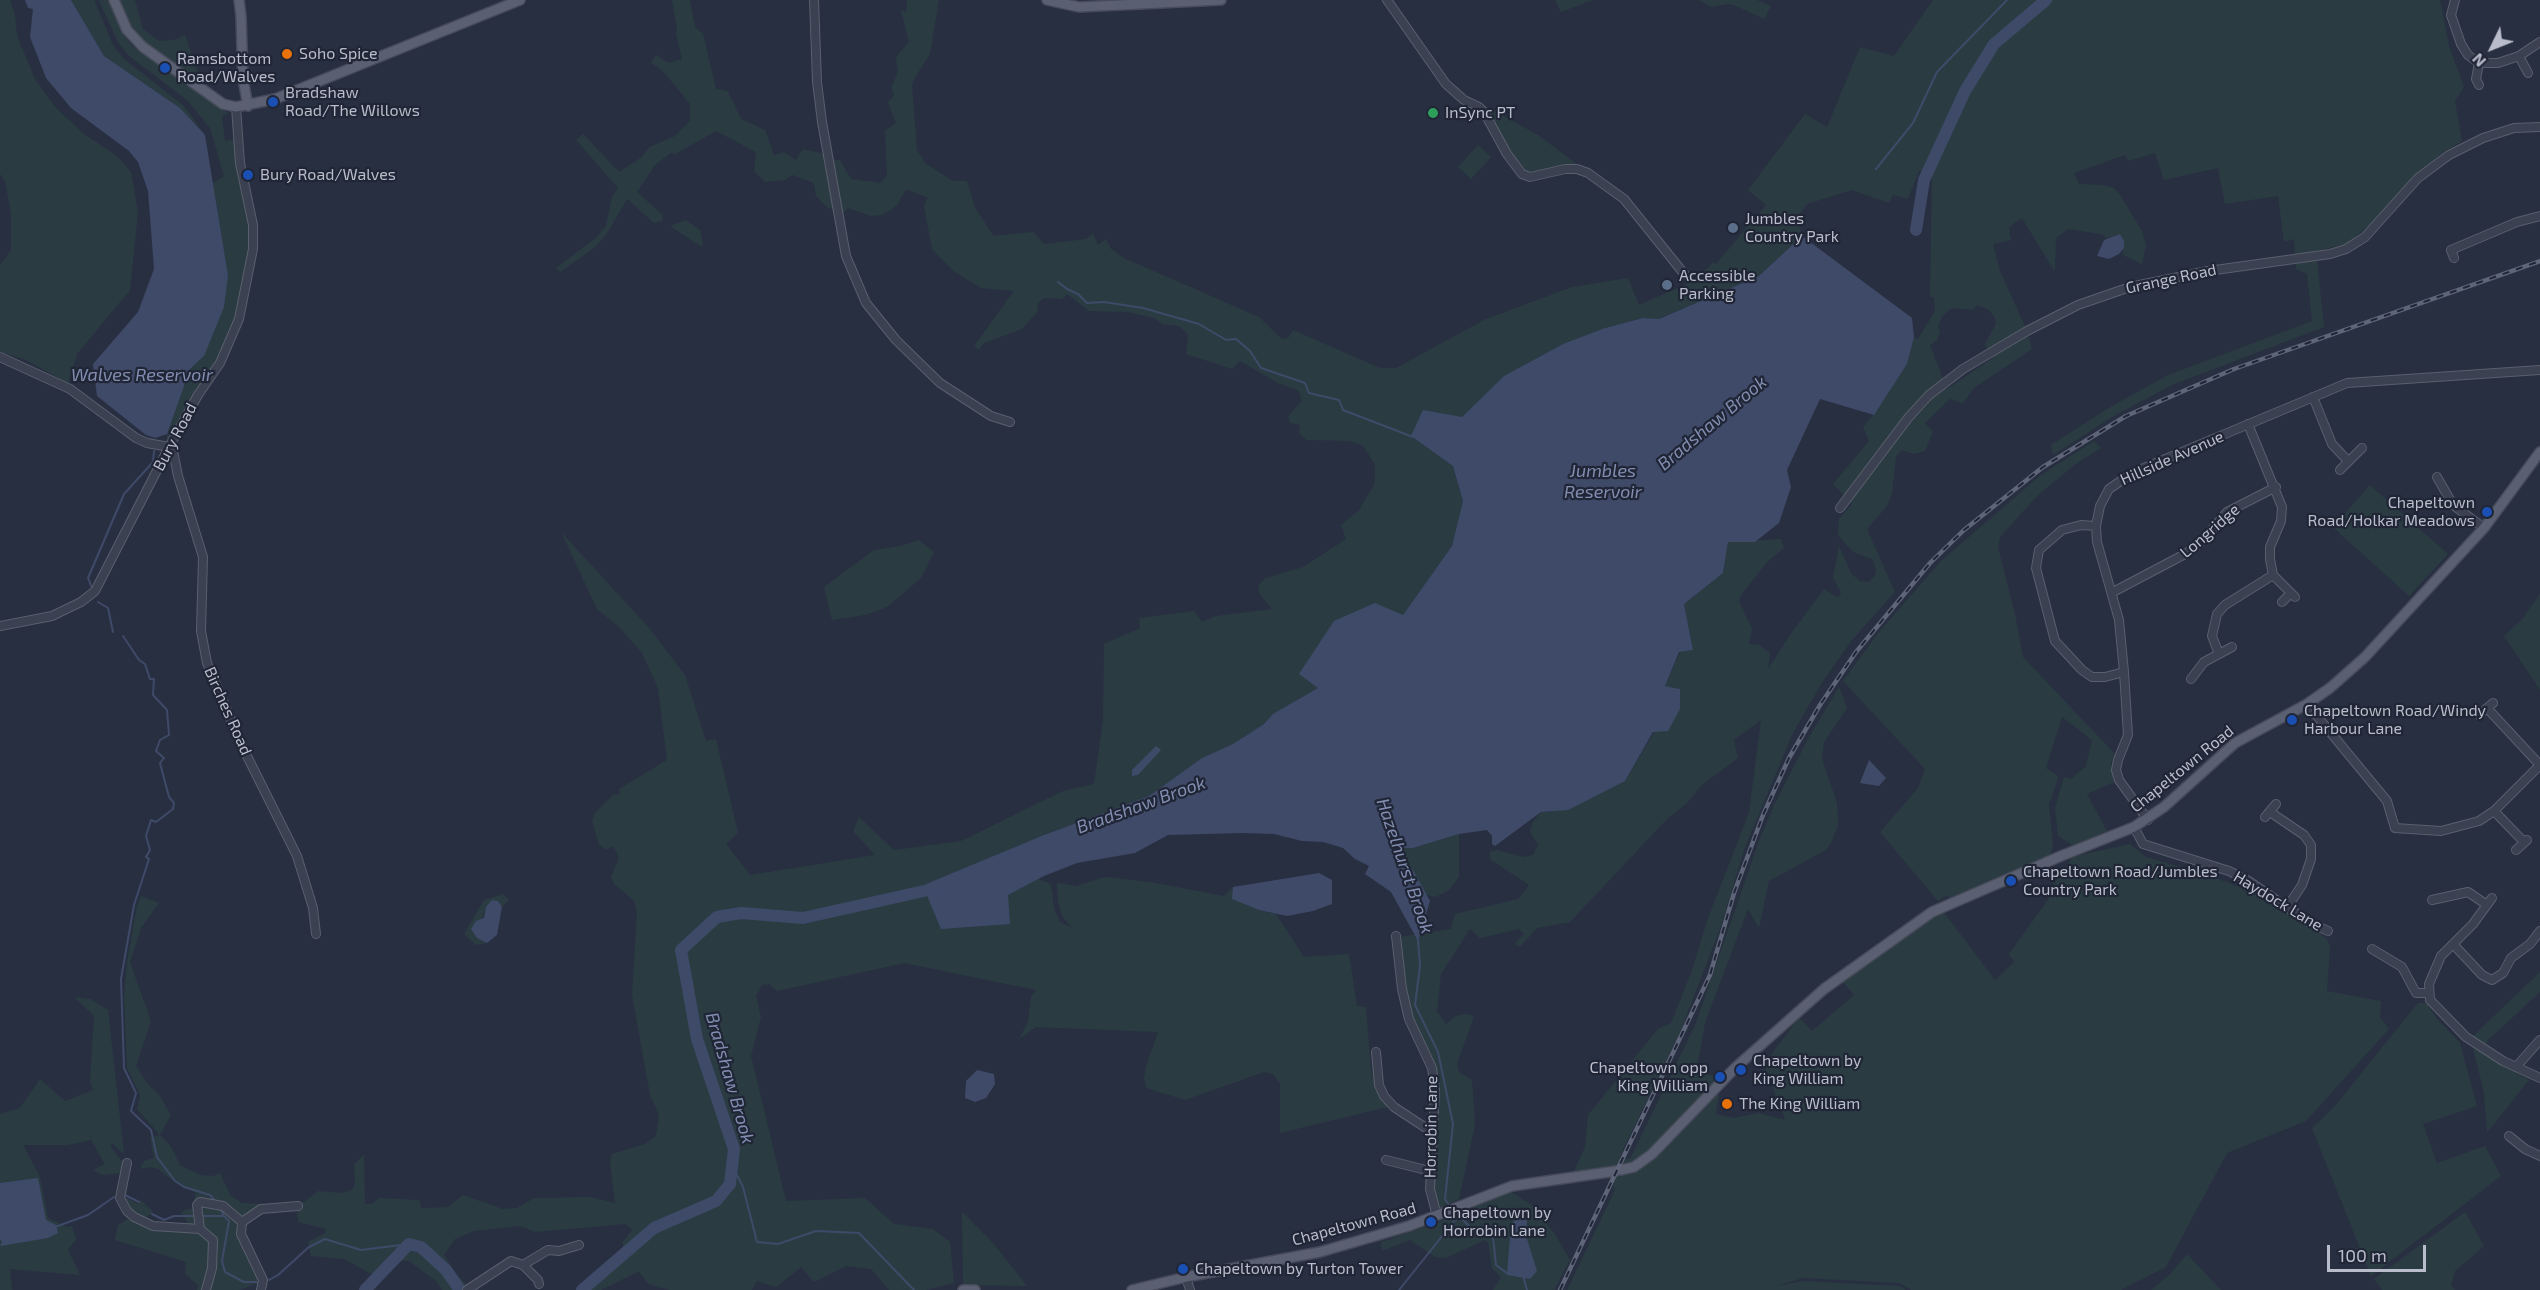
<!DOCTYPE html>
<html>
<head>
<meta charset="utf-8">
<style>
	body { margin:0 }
	#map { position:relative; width:2540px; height:1290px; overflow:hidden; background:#282f41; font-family:"Exo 2",sans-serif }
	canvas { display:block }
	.north { position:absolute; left:2462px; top:18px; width:60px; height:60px; -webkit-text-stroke:4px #202636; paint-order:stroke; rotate:227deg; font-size:16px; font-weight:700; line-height:24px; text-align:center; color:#b9bdcb }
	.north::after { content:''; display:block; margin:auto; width:21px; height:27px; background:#b9bdcb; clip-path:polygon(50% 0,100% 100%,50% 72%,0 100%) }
	.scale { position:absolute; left:2327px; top:1245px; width:99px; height:27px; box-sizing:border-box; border:3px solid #b9bdcb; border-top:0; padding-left:8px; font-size:18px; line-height:21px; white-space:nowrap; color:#b9bdcb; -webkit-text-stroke:4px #202636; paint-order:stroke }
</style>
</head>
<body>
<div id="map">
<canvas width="2540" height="1290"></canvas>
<div class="north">N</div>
<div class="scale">100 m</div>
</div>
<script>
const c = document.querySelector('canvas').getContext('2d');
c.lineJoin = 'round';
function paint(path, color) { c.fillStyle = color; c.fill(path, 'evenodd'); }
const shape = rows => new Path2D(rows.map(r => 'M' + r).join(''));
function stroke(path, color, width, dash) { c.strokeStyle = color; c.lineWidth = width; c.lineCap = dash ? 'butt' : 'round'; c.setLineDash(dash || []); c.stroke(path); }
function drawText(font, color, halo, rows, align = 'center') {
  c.font = font + ' "Exo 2",sans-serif'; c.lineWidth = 4.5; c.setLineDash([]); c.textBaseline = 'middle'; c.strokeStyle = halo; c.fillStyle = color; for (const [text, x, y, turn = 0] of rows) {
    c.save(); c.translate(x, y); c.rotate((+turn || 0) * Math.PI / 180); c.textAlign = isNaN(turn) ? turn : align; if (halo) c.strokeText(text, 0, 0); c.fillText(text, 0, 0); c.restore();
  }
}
const green = shape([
	[0,0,10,0,15,15,17,36,35,79,56,108,84,134,117,156,131,172,138,212,130,290,77,354,68,383,24,359,0,352,0,265,11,250,11,214,5,181,0,174],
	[71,0,94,0,113,45,124,59,184,106,205,135,180,108,104,56],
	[99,0,108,0,124,35,131,45,228,113,222,116,225,141,236,139,250,223,250,248,237,318,218,360,201,382,169,441,167,441,167,434,182,390,190,369,204,356,228,275,213,183,224,176,210,128,188,101,128,55,118,42],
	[120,0,135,0,143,29,159,41,174,40,185,35,201,81,142,40,134,31],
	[672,0,690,0,695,27,703,34,716,89,728,91,741,119,765,130,774,155,784,152,796,160,803,149,825,154,835,209,828,208,816,196,814,183,792,175,785,180,765,182,754,171,756,152,716,131,675,154,671,153,655,165,637,192,663,215,662,221,654,223,627,199,606,235,594,248,560,272,556,268,597,237,606,226,612,197,618,188,576,140,583,134,619,172,642,157,649,147,675,136,690,121,690,104,662,70,651,63,656,55,669,63,682,59,676,34,677,29],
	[907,0,939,0,930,54,916,76,912,85,917,150,925,163,953,181,967,181,975,208,994,236,1033,232,1044,244,1086,239,1093,233,1098,245,1106,239,1111,249,1124,258,1259,317,1282,339,1288,338,1293,330,1380,368,1396,368,1486,319,1572,287,1628,278,1639,305,1696,280,1713,262,1716,264,1766,205,1748,190,1805,114,1827,127,1860,47,1894,56,1933,0,2440,0,2449,46,2464,87,2455,101,2462,141,2445,151,2415,174,2377,219,2346,244,2316,251,2324,327,2174,384,2112,417,2053,455,2051,445,2107,409,2168,375,2312,321,2307,274,2296,269,2294,239,2284,242,2278,196,2225,204,2218,168,2164,180,2155,153,2128,161,2125,155,2074,173,2079,184,2102,185,2114,188,2120,195,2142,231,2146,245,2142,264,2123,255,2124,241,2120,234,2107,238,2101,234,2068,229,2056,238,2055,272,2022,218,2009,227,2011,240,1993,244,2000,271,2027,331,2032,349,1974,388,1963,403,1950,399,1925,423,1933,432,1925,451,1914,454,1902,450,1896,457,1892,493,1887,506,1867,529,1895,592,1852,640,1823,681,1793,733,1745,847,1721,926,1681,1030,1619,1158,1630,1159,1696,1023,1759,841,1774,805,1809,737,1839,687,1847,708,1824,742,1822,759,1837,803,1838,825,1831,843,1826,850,1769,881,1759,928,1748,909,1705,1023,1698,1062,1699,1072,1714,1076,1719,1096,1716,1114,1734,1118,1758,1113,1785,1120,1764,1064,1799,1018,1812,1031,1854,995,1843,982,1943,911,1995,980,2014,962,2009,954,2050,897,2054,890,2053,885,2071,860,2071,857,2130,844,2146,857,2205,874,2268,898,2326,938,2330,946,2327,991,2381,1001,2380,1017,2389,1029,2306,1121,2227,1153,2166,1267,2121,1290,1912,1290,1899,1283,1803,1278,1775,1286,1804,1281,1899,1286,1906,1290,1567,1290,1615,1190,1609,1178,1569,1182,1585,1147,1588,1115,1658,1029,1671,1023,1691,973,1708,918,1749,813,1761,720,1734,740,1738,758,1702,785,1686,804,1668,818,1570,922,1537,928,1521,946,1517,946,1516,942,1524,934,1519,929,1480,938,1470,929,1441,974,1437,1011,1446,1024,1456,1016,1466,1014,1474,1016,1457,1064,1459,1072,1472,1080,1475,1124,1459,1199,1439,1208,1433,1194,1432,1149,1438,1112,1435,1067,1413,1018,1405,990,1399,937,1451,929,1455,914,1518,899,1529,885,1490,859,1490,852,1497,850,1523,857,1533,855,1538,845,1530,832,1532,823,1541,812,1550,812,1625,781,1680,689,1665,686,1680,652,1693,650,1684,604,1723,573,1728,542,1781,539,1784,548,1767,562,1741,595,1739,601,1752,629,1749,644,1759,645,1770,653,1768,669,1790,635,1824,589,1838,598,1841,593,1833,577,1839,546,1851,573,1860,581,1869,582,1875,576,1876,569,1872,559,1853,552,1838,535,1839,519,1852,504,1833,484,1869,441,1863,427,1874,414,1907,364,1914,337,1918,339,1935,311,1934,298,1930,296,1932,175,1919,171,1908,199,1893,195,1889,203,1852,190,1807,204,1797,217,1802,236,1759,276,1658,319,1643,318,1605,328,1563,344,1504,376,1462,417,1411,436,1453,466,1463,501,1452,546,1403,615,1318,688,1274,714,1264,724,1233,744,1202,758,1149,796,1044,835,926,884,1008,895,1038,879,1051,884,1054,908,1060,922,1072,928,1062,916,1058,901,1057,883,1076,886,1105,877,1150,882,1224,896,1233,887,1233,899,1259,910,1276,914,1304,957,1349,954,1357,1006,1366,1007,1371,1070,1376,1090,1388,1107,1280,1133,1280,1084,1273,1074,1264,1072,1185,1100,1146,1088,1144,1078,1146,1066,1158,1032,1036,1027,1019,1039,1028,1022,1031,997,1036,990,904,963,777,991,769,984,762,985,756,996,761,1017,751,1056,786,1201,865,1198,894,1224,933,1229,950,1242,954,1283,926,1290,889,1290,871,1269,846,1266,814,1282,801,1267,776,1287,757,1281,752,1290,670,1290,648,1284,639,1271,601,1290,587,1290,628,1254,622,1243,632,1230,626,1224,535,1232,520,1226,474,1231,455,1239,444,1255,458,1276,467,1285,459,1290,442,1290,436,1281,409,1261,389,1259,373,1275,344,1259,311,1256,308,1242,324,1234,326,1229,298,1222,296,1203,304,1202,318,1191,342,1193,352,1190,355,1184,354,1165,364,1154,365,1204,372,1204,379,1198,419,1200,422,1208,448,1207,463,1195,503,1209,517,1208,534,1198,589,1197,615,1203,610,1161,612,1154,645,1144,656,1136,659,1115,650,1095,632,995,637,911,634,901,614,884,611,877,619,857,613,846,606,850,599,844,592,821,595,813,613,795,620,794,619,789,667,760,658,688,642,653,619,627,597,609,561,532,650,629,685,675,706,741,716,739,738,833,726,844,750,875,875,855,853,831,859,817,894,850,961,841,1063,791,1094,784,1103,721,1104,644,1140,628,1139,618,1194,611,1202,622,1216,616,1272,609,1260,595,1258,586,1266,578,1303,567,1346,539,1341,525,1359,510,1375,483,1375,464,1363,446,1350,441,1306,440,1299,433,1300,425,1290,423,1288,416,1302,401,1299,391,1278,383,1240,361,1232,369,1186,354,1188,335,1179,326,1163,324,1154,318,1128,312,1089,311,1067,294,1062,299,1044,298,1037,304,1038,311,1022,329,984,343,979,350,974,346,1014,291,981,288,955,272,932,249,924,206,928,198,906,189,898,204,891,210,881,215,871,216,848,208,841,216,832,160,840,160,851,179,881,183,887,175,885,131,896,123,888,102,894,95,891,88,898,72,896,57,909,42,901,11,906,12],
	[1977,305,1989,310,1995,318,1996,324,1985,344,1993,358,1947,389,1930,345,1936,341,1940,333,1938,326,1943,315,1952,308,1973,310],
	[1555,0,1593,0,1561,12],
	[1699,0,1757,0,1771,6,1764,19,1736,6,1728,4,1711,7],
	[1487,107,1538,135,1581,167,1527,172,1506,146],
	[1478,145,1491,157,1471,179,1458,167],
	[686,220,700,230,703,245,700,246,670,226],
	[2094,441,2101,448,2077,463,2038,495,2000,537,1998,547,2015,614,2023,657,2115,754,2111,763,2114,782,2087,794,2107,831,2074,846,2058,836,2055,808,2064,777,2071,779,2086,766,2092,740,2062,717,2046,768,2057,775,2058,779,2049,804,2053,847,2050,855,1950,898,1947,895,1938,901,1880,832,1918,788,1925,769,1843,681,1879,632,1941,561,2041,475],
	[2370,485,2448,554,2409,596,2333,527],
	[919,540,934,552,921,578,887,607,865,615,832,620,824,587,874,550,900,546],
	[2540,594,2540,690,2504,636,2523,618],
	[1459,834,1459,877,1449,890,1435,897,1425,894,1413,870,1393,858,1399,848,1413,848],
	[503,894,509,900,502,907,498,901,486,907,477,938,487,943,476,945,464,934,484,900],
	[141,896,159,903,141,928,130,962,151,1021,136,1066,147,1083,160,1096,171,1115,160,1135,170,1145,181,1166,201,1175,213,1176,220,1173,231,1196,242,1203,268,1204,249,1212,236,1224,238,1239,255,1268,258,1283,239,1290,197,1290,198,1285,185,1274,186,1262,115,1240,118,1225,128,1219,152,1229,191,1229,181,1212,192,1208,196,1193,175,1182,158,1169,150,1167,140,1169,144,1161,154,1158,150,1138,160,1135,137,1109,140,1095,127,1068,124,996,127,962,137,906],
	[2540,972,2540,992,2488,1040,2486,1045,2473,1036],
	[74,997,90,999,108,1010,124,1154,112,1143,111,1147,124,1164,121,1173,103,1175,93,1170,105,1164,91,1140,68,1145,23,1145,40,1177,48,1218,67,1227,72,1226,76,1239,68,1250,80,1275,10,1269,12,1290,0,1290,0,1114,20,1108,40,1079,65,1101,93,1090,90,1081,94,1016],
	[2418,1003,2426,1003,2438,1020,2460,1043,2477,1106,2423,1124,2437,1163,2485,1146,2501,1176,2371,1276,2312,1128,2334,1107],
	[2473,1048,2529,1080,2487,1133,2484,1093],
	[1510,1191,1532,1205,1554,1233,1570,1260,1554,1290,1493,1290,1501,1277,1492,1268,1488,1243,1485,1240,1446,1258,1435,1257,1410,1240,1382,1251,1381,1242,1434,1224],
	[1527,1219,1526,1236,1530,1279,1507,1274],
	[125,1197,138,1204,141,1200,153,1212,144,1219,130,1210],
	[962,1212,993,1243,1027,1286,963,1285],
	[2465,1212,2484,1246,2455,1271,2451,1285,2455,1290,2382,1290,2374,1279],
	[2187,1254,2221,1290,2151,1290,2169,1275]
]);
const water = shape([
	[25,0,71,0,104,56,180,108,205,135,228,275,224,307,204,356,190,369,167,434,155,438,146,435,97,396,93,364,138,312,154,269,148,191,138,162,129,151,71,108,46,78,30,37,33,9,28,8],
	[2120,234,2124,241,2124,248,2119,254,2109,259,2097,256,2104,240],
	[1802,236,1912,318,1914,337,1907,364,1874,415,1820,399,1787,470,1791,487,1779,523,1755,542,1728,542,1723,573,1684,604,1693,650,1679,652,1665,686,1680,689,1680,709,1668,731,1653,732,1625,781,1568,810,1541,812,1495,846,1492,844,1492,836,1487,830,1459,834,1413,848,1399,848,1393,858,1413,870,1430,901,1418,941,1391,892,1365,874,1369,866,1355,859,1343,848,1323,842,1302,841,1274,834,1242,833,1168,835,1135,853,1077,863,1044,876,1008,895,1010,924,941,929,928,898,926,884,1044,835,1149,796,1202,758,1233,744,1264,724,1273,714,1318,688,1299,674,1334,621,1375,603,1403,615,1452,546,1463,501,1453,466,1411,436,1423,410,1462,417,1504,376,1563,344,1605,328,1643,318,1659,319,1759,276],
	[1156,746,1161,750,1138,775,1132,776,1132,770],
	[1869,760,1886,778,1879,786,1860,783],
	[1319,873,1332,880,1332,904,1313,911,1287,916,1259,910,1232,899,1233,887],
	[492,900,498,901,502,907,497,935,487,943,477,938,471,929,476,921,484,918,486,907],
	[977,1070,994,1074,995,1084,986,1098,975,1102,965,1098,966,1081],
	[38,1178,46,1220,56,1225,58,1233,48,1238,0,1246,2,1242,0,1239,0,1183],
	[1523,1213,1527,1219,1526,1236,1537,1271,1530,1279,1507,1275,1511,1224]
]);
const stream = shape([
	[1876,169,1913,123,1937,72,2007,0],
	[1058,282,1067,289,1078,294,1087,303,1104,302,1143,308,1199,324,1226,340,1236,339,1250,351,1261,368,1305,383,1309,393,1339,400,1343,410,1413,437],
	[92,588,88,578,124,494,153,462,154,451],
	[98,602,108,608,113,632],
	[123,636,139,660,145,664,150,679,154,679,153,695,167,710,169,735,160,740,156,751,164,758,160,763,169,797,174,803,173,809,156,822,151,820,146,836,150,850,146,857,149,859,134,905,121,979,124,1068,136,1093,131,1111,151,1130,157,1157,175,1181,184,1187,210,1195,217,1203],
	[1418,940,1420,966,1415,1005,1438,1052,1453,1124,1445,1199,1449,1205],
	[732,1165,743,1187,757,1242,778,1244,816,1231,859,1233,914,1290],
	[125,1195,139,1202],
	[220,1208,224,1216],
	[1457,1213,1474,1232,1493,1237,1496,1265,1508,1274],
	[152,1214,164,1220,174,1216,195,1216],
	[201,1216,224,1216,229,1221,222,1261,225,1272,244,1282,257,1282],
	[55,1227,88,1215,114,1197],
	[1523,1276,1527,1290],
	[269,1280,278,1275,309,1247,325,1239,361,1250,409,1244],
	[1399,1290,1459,1215]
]);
const river = shape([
	[1916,230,1924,180,1965,91,1994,44,2046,0],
	[365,1290,409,1244,421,1247,446,1270,460,1290],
	[582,1290,654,1228,716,1201,730,1184,734,1149,697,1039,681,950,717,917,741,913,803,918,942,887]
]);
const minor = shape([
	[814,0,817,82,822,122,846,256,866,303,896,340,940,383,991,416,1010,422],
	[1387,0,1446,84,1464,100,1479,107,1484,112,1507,154,1522,174,1530,177,1565,169,1577,169,1588,173,1624,199,1685,275],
	[2455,0,2451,15,2461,44,2468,55,2479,63,2498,63,2519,56,2540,42],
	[2519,56,2528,73],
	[2479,63,2476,79,2479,85],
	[2454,258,2451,250,2517,222,2540,216],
	[0,357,70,389,136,438,147,443,169,447,173,451,178,476,203,557,201,631,207,663,242,746,297,856,313,908,316,934],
	[2313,397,2332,444,2348,461],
	[2248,424,2282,507,2281,521,2270,547,2270,559,2273,575,2295,597],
	[2340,470,2362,448],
	[2437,477,2453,505,2484,528],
	[1840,508,1908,418,1929,395,1963,369,2027,331,2078,305,2130,287,2208,271,2330,254,2346,249,2365,237,2418,178,2449,155,2483,138,2514,128,2540,127],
	[2096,526,2081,525,2062,530,2039,550,2036,568,2055,641,2082,670,2092,677,2105,677,2124,672],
	[2113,592,2187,553,2201,542,2227,512,2276,487],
	[2282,602,2291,593],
	[0,626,52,616,81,602,95,591,169,447,198,395,220,363,239,319,253,249,253,225,240,163,236,107],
	[2219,654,2212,636,2217,614,2225,605,2273,575],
	[2191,679,2204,662,2232,647],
	[2307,704,2387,801,2395,828,2441,831,2479,821,2494,811,2540,765],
	[2487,708,2540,765],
	[2479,715,2493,703],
	[2494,811,2524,842],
	[2270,812,2304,835,2311,845,2311,859,2302,885,2288,906],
	[2265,817,2276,804],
	[2148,820,2119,780,2116,770,2118,760,2128,735,2124,672,2119,620,2097,542,2096,526,2100,506,2109,489,2134,472,2347,383,2540,370],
	[2134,827,2143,844,2229,871,2247,880,2310,923,2328,931],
	[2516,850,2527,840],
	[2492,898,2473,924,2441,956,2429,984,2430,1000,2466,1037,2503,1061,2540,1078],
	[2432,900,2468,892,2487,905],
	[1396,936,1402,989,1409,1019,1432,1068,1435,1089,1430,1189,1437,1216],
	[2453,944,2482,975,2492,980,2503,973,2511,958,2530,944,2540,931],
	[2372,949,2402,967,2416,993,2428,993],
	[1376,1052,1379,1085,1384,1096,1394,1107,1432,1132],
	[2516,1067,2540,1040],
	[2509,1136,2525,1149,2540,1156],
	[1386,1160,1430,1171],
	[127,1163,120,1198,127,1211,134,1217,153,1226,200,1229,213,1240,212,1268,206,1290],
	[200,1229,197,1205,200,1202,223,1206,242,1222],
	[523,1265,548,1250,559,1251,579,1245],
	[523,1265,538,1280,539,1284],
	[1186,1277,1190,1290],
	[261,1290,263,1280,241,1234,242,1222,261,1209,298,1206],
	[467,1290,511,1261,523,1265]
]);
const major = shape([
	[114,0,127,30,143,47,223,104,236,107,275,99,520,0],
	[239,0,241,16,243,79,248,106],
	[1047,0,1079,7,1221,0],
	[1621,1170,1634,1167,1652,1154,1736,1067,1824,989,1932,912,2061,856,2134,827,2164,807,2235,743,2307,704,2330,688,2365,657,2484,528,2540,452],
	[963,1290,975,1290],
	[1132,1290,1186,1277,1320,1252,1409,1226,1512,1186,1616,1171]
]);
const rail = shape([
	[1560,1290,1710,975,1734,893,1763,815,1789,758,1820,705,1856,652,1930,563,1964,530,2043,467,2126,416,2234,369,2540,261]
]);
const markers = [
	[287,54,6,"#e8710a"],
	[165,68,6,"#1a4fb4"],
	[273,102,6,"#1a4fb4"],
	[1433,113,6,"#2e9e5b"],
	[248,175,6,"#1a4fb4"],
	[1733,228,6,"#5c6f8a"],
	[1667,285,6,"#5c6f8a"],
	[2487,512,6,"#1a4fb4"],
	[2292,720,6,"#1a4fb4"],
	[2011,881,6,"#1a4fb4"],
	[1741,1070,6,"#1a4fb4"],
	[1720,1077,6,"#1a4fb4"],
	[1727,1104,6,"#e8710a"],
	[1431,1222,6,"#1a4fb4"],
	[1183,1269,6,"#1a4fb4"]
];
const poiNames = [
	["Soho Spice",299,54],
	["Ramsbottom",177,59],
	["Road/Walves",177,77],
	["Bradshaw",285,93],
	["Road/The Willows",285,111],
	["InSync PT",1445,113],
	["Bury Road/Walves",260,175],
	["Jumbles",1745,219],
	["Country Park",1745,237],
	["Accessible",1679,276],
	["Parking",1679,294],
	["Chapeltown",2475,503,"right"],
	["Road/Holkar Meadows",2475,521,"right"],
	["Chapeltown Road/Windy",2304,711],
	["Harbour Lane",2304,729],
	["Chapeltown Road/Jumbles",2023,872],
	["Country Park",2023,890],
	["Chapeltown by",1753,1061],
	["King William",1753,1079],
	["Chapeltown opp",1708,1068,"right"],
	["King William",1708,1086,"right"],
	["The King William",1739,1104],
	["Chapeltown by",1443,1213],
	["Horrobin Lane",1443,1231],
	["Chapeltown by Turton Tower",1195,1269]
];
const streetNames = [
	["Grange Road",2171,279,-12],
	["Bury Road",175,437,-62],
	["Hillside Avenue",2172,458,-24],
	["Longridge",2210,531,-41],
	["Birches Road",228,711,66],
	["Chapeltown Road",2182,769,-39],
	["Haydock Lane",2278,901,31],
	["Horrobin Lane",1431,1127,-89],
	["Chapeltown Road",1354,1224,-15]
];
const waterNames = [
	["Walves Reservoir",142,375],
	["Bradshaw Brook",1712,423,-40],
	["Jumbles",1603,471],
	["Reservoir",1603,492],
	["Bradshaw Brook",1141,805,-20],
	["Hazelhurst Brook",1405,866,71],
	["Bradshaw Brook",730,1078,74]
];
paint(green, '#2a3c42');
paint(water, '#3f4a69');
stroke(stream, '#3f4a69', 2);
stroke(river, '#3f4a69', 12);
stroke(minor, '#5a5f6e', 10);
stroke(major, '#464a5a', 12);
stroke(minor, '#3c4151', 8);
stroke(major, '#5a6071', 9);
stroke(rail, '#5e6578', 4.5);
stroke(rail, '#202636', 2, [7]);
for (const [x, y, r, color] of markers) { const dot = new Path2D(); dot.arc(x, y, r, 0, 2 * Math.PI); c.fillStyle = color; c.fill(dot); stroke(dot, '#202636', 2); }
drawText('16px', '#b9bdcb', '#202636', poiNames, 'left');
drawText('16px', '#b9bdcb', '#202636', streetNames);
drawText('italic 18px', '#828eb1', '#202636', waterNames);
</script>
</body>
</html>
